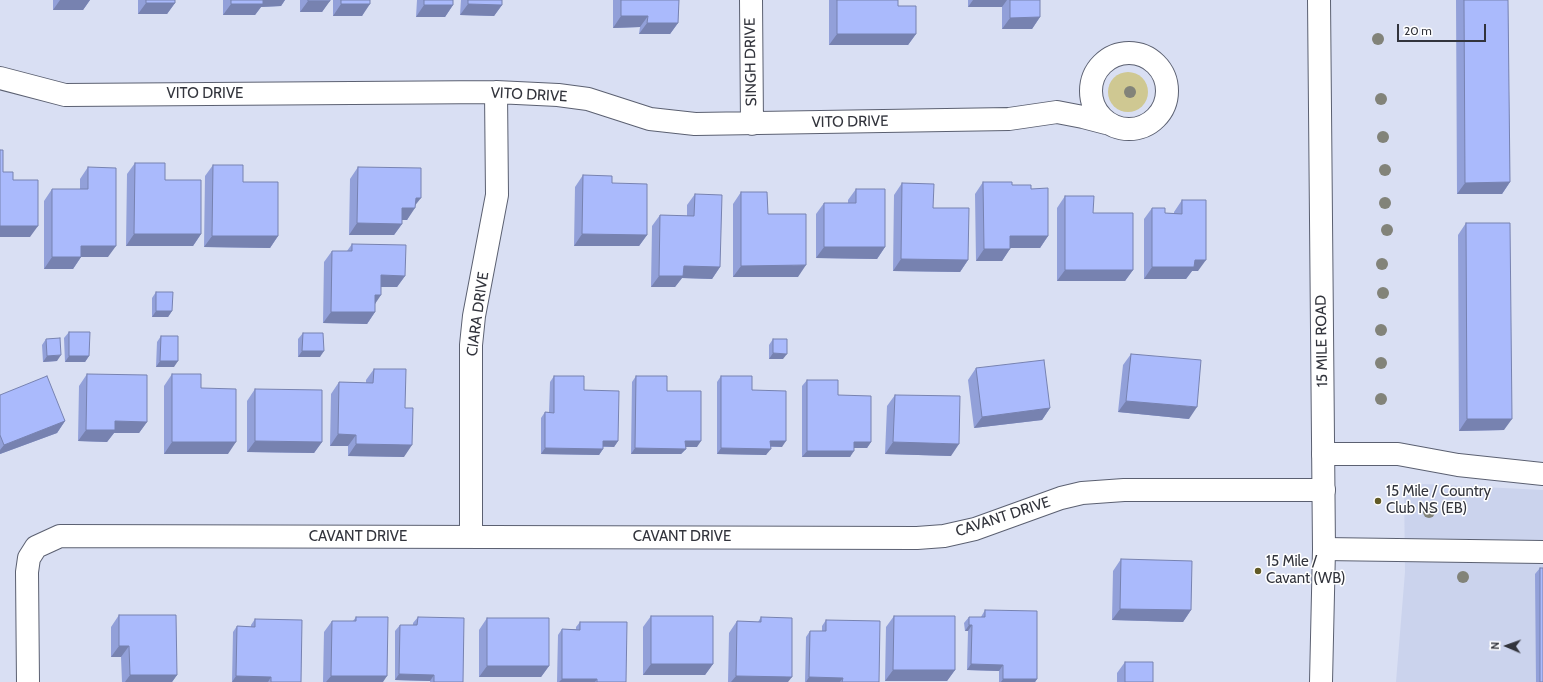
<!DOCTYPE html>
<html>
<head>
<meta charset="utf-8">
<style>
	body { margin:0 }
	#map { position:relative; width:1543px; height:682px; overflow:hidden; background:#d9dff3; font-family:Cabin,sans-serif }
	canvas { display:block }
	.north { position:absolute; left:1487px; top:626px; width:40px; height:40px; -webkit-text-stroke:3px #fff; paint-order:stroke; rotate:272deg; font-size:11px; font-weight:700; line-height:16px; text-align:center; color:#32343c }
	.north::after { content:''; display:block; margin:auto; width:14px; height:18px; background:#32343c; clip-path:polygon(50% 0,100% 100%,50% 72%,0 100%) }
	.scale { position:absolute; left:1397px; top:24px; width:89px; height:18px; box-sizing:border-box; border:2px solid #32343c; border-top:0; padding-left:5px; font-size:12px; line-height:14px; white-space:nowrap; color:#32343c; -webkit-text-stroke:3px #fff; paint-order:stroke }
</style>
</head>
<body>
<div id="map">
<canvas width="1543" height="682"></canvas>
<div class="north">N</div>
<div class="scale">20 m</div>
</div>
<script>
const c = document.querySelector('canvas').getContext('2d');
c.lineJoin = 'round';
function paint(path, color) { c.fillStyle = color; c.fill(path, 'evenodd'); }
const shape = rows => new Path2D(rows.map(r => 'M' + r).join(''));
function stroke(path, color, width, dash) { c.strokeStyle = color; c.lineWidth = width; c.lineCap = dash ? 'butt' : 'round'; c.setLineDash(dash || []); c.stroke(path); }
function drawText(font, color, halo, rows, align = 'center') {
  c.font = font + ' Cabin,sans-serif'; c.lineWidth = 3; c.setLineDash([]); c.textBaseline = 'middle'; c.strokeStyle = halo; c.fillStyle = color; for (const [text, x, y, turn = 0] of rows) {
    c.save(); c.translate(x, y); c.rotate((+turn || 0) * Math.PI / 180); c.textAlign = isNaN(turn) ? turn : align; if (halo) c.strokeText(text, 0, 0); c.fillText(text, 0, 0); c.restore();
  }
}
const built = shape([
	[1404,483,1543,490,1543,682,1396,682,1405,572]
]);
const green = shape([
	'1108 92a20 20 0 1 1 40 0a20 20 0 1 1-40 0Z'
]);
const minor = shape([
	[751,0,752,124],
	'1091 91a38 38 0 1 1 76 0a38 38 0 1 1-76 0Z',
	[0,78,65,95,496,92,558,95,588,99,650,119,695,124,1009,119,1057,112,1083,117,1106,123],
	[1323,454,1398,454,1458,465,1543,474],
	[471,537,471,345,474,316,497,195,496,92],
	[1324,549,1543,552],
	[28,682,27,572,29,558,36,547,60,536,917,538,944,536,975,529,1061,498,1082,493,1124,490,1324,490]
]);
const major = shape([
	[1319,0,1324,549,1321,682]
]);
const trees = [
	[1378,39],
	[1130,92],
	[1381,99],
	[1383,137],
	[1385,170],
	[1385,203],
	[1387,230],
	[1382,264],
	[1383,293],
	[1381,330],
	[1381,363],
	[1381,399],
	[1429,512],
	[1463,577]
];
const wall = shape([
	[53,0,90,0,83,10,53,10],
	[138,0,175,0,175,3,167,14,138,14],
	[223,0,285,0,281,6,261,7,255,15,223,15],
	[300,0,330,0,322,12,300,12],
	[333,0,370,0,362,16,333,16],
	[417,0,453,0,453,5,445,17,416,17],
	[461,0,502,0,502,5,494,16,460,15],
	[613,0,679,0,678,23,670,34,639,34,640,27,613,28],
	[829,0,898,0,898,6,916,34,908,45,829,45],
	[968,0,1040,0,1040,17,1032,29,1002,29,1002,7,968,7],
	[1456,0,1508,0,1510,182,1502,194,1457,194],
	[135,163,165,180,201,234,193,246,126,246,127,174],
	[213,165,243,182,278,236,270,248,204,247,205,176],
	[88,167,108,257,81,257,73,269,44,269,44,201,52,189,80,189,80,179],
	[358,167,415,205,407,220,402,220,402,224,394,235,349,235,350,179],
	[583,175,612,183,647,235,639,246,574,246,575,187],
	[983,182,1012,185,1031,189,1048,236,1040,248,1010,248,1002,261,976,261,975,194],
	[902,183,933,208,968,260,960,272,893,271,894,195],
	[856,189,885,247,877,259,816,258,816,214,824,203,848,203,848,200],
	[741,192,768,214,798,277,733,277,733,204],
	[695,194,720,267,712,279,682,278,675,287,651,287,652,226,660,215,687,216,687,205],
	[1065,196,1093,213,1133,270,1125,281,1057,281,1057,208],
	[1182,200,1198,271,1192,271,1186,279,1144,279,1144,219,1152,208,1165,213,1174,213,1174,212],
	[1466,223,1504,430,1459,431,1458,235],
	[352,244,405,276,397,287,381,287,375,304,375,312,367,324,323,323,324,262,332,251,347,251],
	[156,292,172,311,168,317,152,317,152,298],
	[69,332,89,356,85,362,65,362,64,338],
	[303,333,320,357,298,357,298,339],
	[161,336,174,367,156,367,157,342],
	[46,339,57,361,43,362,42,345],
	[773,339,783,359,769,359,769,345],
	[1131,354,1189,419,1118,412,1123,365],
	[976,368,1050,408,1042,420,974,428,968,380],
	[374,369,404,457,348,456,348,446,330,446,331,394,339,382,366,383,366,380],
	[87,374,147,422,139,433,114,433,107,442,78,441,79,386],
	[172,374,201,388,228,454,164,454,164,386],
	[554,376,584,390,618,441,614,447,603,447,603,449,599,455,541,454,541,418,545,412,549,412,550,382],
	[636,376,667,391,697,447,686,447,686,449,681,454,631,454,632,382],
	[721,376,752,390,782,447,770,447,766,455,717,454,717,382],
	[807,380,838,395,871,442,867,448,854,448,850,457,802,457,802,386],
	[255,389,322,442,314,453,247,452,247,401],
	[0,395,65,421,57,433,0,454],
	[895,395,951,456,885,454,887,406],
	[1121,559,1191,610,1183,622,1112,620,1113,571],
	[1540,568,1543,682,1536,682,1535,574],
	[985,610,1037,679,1035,682,999,682,999,671,967,670,968,631,965,631,964,623,969,617,981,617],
	[119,615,177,675,172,682,122,682,121,657,111,657,111,627],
	[651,616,713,664,705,675,643,675,643,627],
	[894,616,955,670,947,681,885,681,886,627],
	[356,617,383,682,323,682,324,632,332,621,353,621],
	[418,617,463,682,430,682,430,681,395,680,395,631,400,625,413,625,413,623],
	[761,617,788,682,728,682,729,633,737,621,758,622],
	[487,618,549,666,541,677,479,677,479,630],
	[255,619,301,682,232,682,233,632,237,626,251,627,251,625],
	[826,620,879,682,805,682,806,637,810,631,822,631,822,626],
	[580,622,626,682,557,682,558,635,562,629,576,629,576,627],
	[1125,662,1153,682,1117,682,1117,673]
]);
const shadedWall = shape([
	[60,0,90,0,83,10,53,10],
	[260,0,285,0,281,6,261,7,255,15,223,15,231,4],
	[973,0,1007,0,1002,7,968,7],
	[308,1,330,1,322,12,300,12],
	[146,3,175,3,167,14,138,14],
	[341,4,370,4,362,16,333,16],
	[468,4,502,5,494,16,460,15],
	[424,5,453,5,445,17,416,17],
	[621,16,648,16,640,27,613,28],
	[1040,17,1032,29,1002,29,1010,18],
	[647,23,678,23,670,34,639,34],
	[837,34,916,34,908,45,829,45],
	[1510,182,1502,194,1457,194,1465,183],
	[416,198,421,198,413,208,415,208,407,220,394,220,402,208],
	[357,223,402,224,394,235,349,235],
	[0,226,38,226,30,237,0,237],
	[134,234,201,234,193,246,126,246],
	[582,234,647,235,639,246,574,246],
	[212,236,278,236,270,248,204,247],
	[1010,236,1048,236,1040,248,1002,248],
	[81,246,116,246,108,257,73,257],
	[824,247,885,247,877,259,816,258],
	[984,249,1010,249,1002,261,976,261],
	[52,257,81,257,73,269,44,269],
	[901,259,968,260,960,272,893,271],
	[1195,260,1206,260,1198,271,1192,271,1186,279,1144,279,1152,267],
	[806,265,798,277,733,277,741,266],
	[684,266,720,267,712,279,682,278,675,287,651,287,659,276],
	[1065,270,1133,270,1125,281,1057,281],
	[381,275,405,276,397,287,373,287],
	[375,295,381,295,373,307],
	[156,311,172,311,168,317,152,317],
	[331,312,375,312,367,324,323,323],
	[302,351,324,351,320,357,298,357],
	[773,353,787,354,783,359,769,359],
	[61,355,57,361,43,362,47,356],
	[69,356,89,356,85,362,65,362],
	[160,361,178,361,174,367,156,367],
	[1126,401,1197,407,1189,419,1118,412],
	[1050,408,1042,420,974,428,982,417],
	[1467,419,1512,419,1504,430,1459,431],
	[65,421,57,433,0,454,0,450,4,445],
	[115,421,147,422,139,433,114,433,107,442,78,441,86,430],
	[338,434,356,435,348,446,330,446],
	[255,441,322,442,314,453,247,452],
	[603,441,618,441,614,447,599,446],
	[685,441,701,441,697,447,681,447],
	[770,441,786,441,782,447,766,446],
	[172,442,236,442,228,454,164,454],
	[854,442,871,442,867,448,850,448],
	[893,442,959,444,951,456,885,454],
	[356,444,412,445,404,457,348,456],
	[545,448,603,449,599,455,541,454],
	[635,448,686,449,681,454,631,454],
	[721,448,771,449,766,455,717,454],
	[807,451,854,451,850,457,802,457],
	[1120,609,1191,610,1183,622,1112,620],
	[969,625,972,625,968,631,965,631],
	[119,646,129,646,121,657,111,657],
	[651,664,713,664,705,675,643,675],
	[971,664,1003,665,999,671,967,670],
	[487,666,549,666,541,677,479,677],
	[893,670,955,670,947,681,885,681],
	[399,674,434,675,430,681,395,680],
	[130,675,177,675,172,682,125,682],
	[236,676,271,677,268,682,232,682],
	[331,676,387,676,383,682,326,682],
	[736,676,792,677,788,682,731,682],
	[809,677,843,678,840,682,806,682],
	[562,679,597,679,595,682,559,682],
	[1003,679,1037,679,1035,682,1001,682]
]);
const building = shape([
	[146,0,175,0,175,3,146,3,146,0],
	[231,0,263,0,263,4,231,4,231,0],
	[308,0,330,0,330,1,308,1,308,0],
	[341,0,370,0,370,4,341,4,341,0],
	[424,0,453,0,453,5,424,5,424,0],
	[468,0,502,0,502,5,468,4,468,0],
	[621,0,679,0,678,23,647,23,648,16,621,16,621,0],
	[837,0,898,0,898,6,916,6,916,34,837,34,837,0],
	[1010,0,1040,0,1040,17,1010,18,1010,0],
	[1464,0,1508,0,1510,182,1465,183,1464,0],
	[0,150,3,150,3,172,13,172,13,180,38,180,38,226,0,226,0,150],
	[135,163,165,163,165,180,201,180,201,234,134,234,135,163],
	[213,165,243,165,243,182,278,182,278,236,212,236,213,165],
	[88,167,116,168,116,246,81,246,81,257,52,257,52,189,88,189,88,167],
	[358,167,421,168,421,198,416,198,415,208,402,208,402,224,357,223,358,167],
	[583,175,612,176,612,183,647,184,647,235,582,234,583,175],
	[983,182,1012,182,1012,185,1031,185,1031,189,1048,188,1048,236,1010,236,1010,249,984,249,983,182],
	[902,183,934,184,933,208,969,208,968,260,901,259,902,183],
	[856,189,885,189,885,247,824,247,824,203,856,203,856,189],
	[741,192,767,192,768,214,806,214,806,265,741,266,741,192],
	[695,194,722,195,720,267,684,266,683,276,659,276,660,215,694,216,695,194],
	[1065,196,1094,196,1093,213,1133,213,1133,270,1065,270,1065,196],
	[1182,200,1206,200,1206,260,1195,260,1194,267,1152,267,1152,208,1165,208,1165,213,1182,214,1182,200],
	[1466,223,1510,223,1512,419,1467,419,1466,223],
	[352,244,406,245,405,276,381,275,381,295,375,295,375,312,331,312,332,251,352,251,352,244],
	[156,292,173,292,172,311,156,311,156,292],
	[69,332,90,332,89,356,69,356,69,332],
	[303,333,323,333,324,351,302,351,303,333],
	[161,336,178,336,178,361,160,361,161,336],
	[60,338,61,355,47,356,46,339,60,338],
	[773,339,787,339,787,354,773,353,773,339],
	[1131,354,1201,360,1197,407,1126,401,1131,354],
	[1044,360,1050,408,982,417,976,368,1044,360],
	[374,369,406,369,405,408,413,408,412,445,356,444,356,435,338,434,339,382,373,383,374,369],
	[87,374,147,375,147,422,115,421,115,430,86,430,87,374],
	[172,374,201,374,201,388,236,389,236,442,172,442,172,374],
	[47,376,65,421,4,445,0,435,0,395,47,376],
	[554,376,584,376,584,390,619,391,618,441,603,441,603,449,545,448,545,412,554,413,554,376],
	[636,376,667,376,667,391,701,391,701,441,685,441,686,449,635,448,636,376],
	[721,376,752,376,752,390,786,391,786,441,770,441,771,449,721,448,721,376],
	[807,380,838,380,838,395,871,396,871,442,854,442,854,451,807,451,807,380],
	[255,389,322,390,322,442,255,441,255,389],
	[895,395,960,396,959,444,893,442,895,395],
	[1121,559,1192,561,1191,610,1120,609,1121,559],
	[1540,568,1543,568,1543,682,1540,682,1540,568],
	[985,610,1037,611,1037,679,1003,679,1003,665,971,664,972,625,969,625,969,617,985,617,985,610],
	[119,615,176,615,177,675,130,675,129,646,119,646,119,615],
	[651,616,713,616,713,664,651,664,651,616],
	[894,616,955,616,955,670,893,670,894,616],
	[356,617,388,617,387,676,331,676,332,621,356,621,356,617],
	[418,617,464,618,463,682,434,682,434,675,399,674,400,625,417,625,418,617],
	[761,617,792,618,792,677,736,676,737,621,761,622,761,617],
	[487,618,549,618,549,666,487,666,487,618],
	[255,619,302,620,301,682,271,682,271,677,236,676,237,626,255,627,255,619],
	[826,620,880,621,879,682,842,682,843,678,809,677,810,631,826,631,826,620],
	[580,622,627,622,626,682,597,682,597,679,562,679,562,629,580,630,580,622],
	[1125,662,1153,662,1153,682,1125,682,1125,662]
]);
const markers = [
	[1378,501,4,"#615a26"],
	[1258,571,4,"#615a26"]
];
const streetNames = [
	["SINGH DRIVE",751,62,-91],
	["VITO DRIVE",205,94],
	["VITO DRIVE",529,95,3],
	["VITO DRIVE",850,122,-1],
	["CIARA DRIVE",478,314,-82],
	["15 MILE ROAD",1322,341,-91],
	["CAVANT DRIVE",1003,517,-18],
	["CAVANT DRIVE",358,537],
	["CAVANT DRIVE",682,537]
];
const poiNames = [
	["15 Mile / Country",1386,492],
	["Club NS (EB)",1386,509],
	["15 Mile /",1266,562],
	["Cavant (WB)",1266,579]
];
paint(built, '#cbd3ed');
paint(green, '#cfc892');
stroke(minor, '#5b6071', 24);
stroke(major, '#5b6071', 24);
stroke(minor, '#fff', 22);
stroke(major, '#fff', 22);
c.fillStyle = '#828379';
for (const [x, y] of trees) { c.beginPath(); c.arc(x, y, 6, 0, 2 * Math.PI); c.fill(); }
paint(wall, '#92a0d9');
paint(shadedWall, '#7782b0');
paint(building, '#aabafc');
stroke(building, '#7782b0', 1);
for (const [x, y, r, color] of markers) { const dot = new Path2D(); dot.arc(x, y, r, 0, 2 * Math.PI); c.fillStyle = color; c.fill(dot); stroke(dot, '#fff', 1.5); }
drawText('15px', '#32343c', '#fff', streetNames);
drawText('15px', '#32343c', '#fff', poiNames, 'left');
</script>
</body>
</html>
